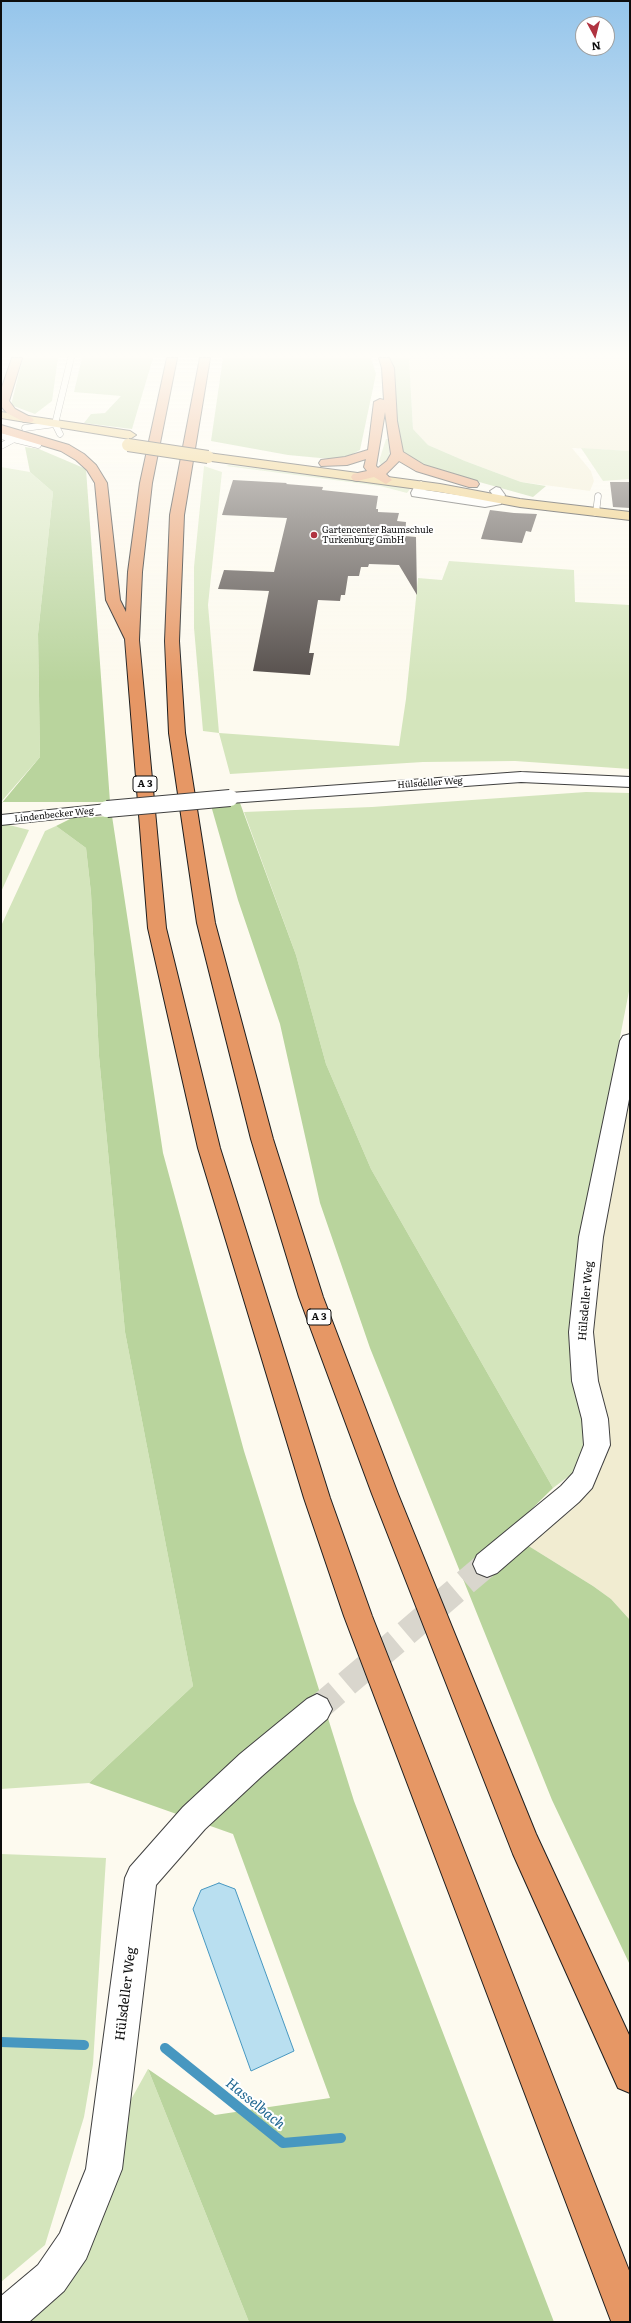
<!DOCTYPE html>
<html>
<head>
<meta charset="utf-8">
<style>
	body { margin:0 }
	#map { position:relative; width:631px; height:2323px; overflow:hidden; background:#fdfaef; font-family:Literata,serif }
	canvas { display:block }
	.frame { position:absolute; inset:0; border:2px solid #0d0d0d; pointer-events:none }
	.north { position:absolute; left:575px; top:16px; width:40px; height:40px; box-sizing:border-box; background:#fff; border:1px solid #9e9e9e; border-radius:50%; rotate:173deg; font-size:11px; font-weight:700; line-height:16px; text-align:center; color:#0d0d0d }
	.north::after { content:''; display:block; margin:auto; width:14px; height:18px; background:#b03341; clip-path:polygon(50% 0,100% 100%,50% 72%,0 100%) }
</style>
</head>
<body>
<div id="map">
<canvas width="631" height="2323"></canvas>
<div class="frame"></div>
<div class="north">N</div>
</div>
<script>
const c = document.querySelector('canvas').getContext('2d');
c.lineJoin = 'round';
function paint(path, color) { c.fillStyle = color; c.fill(path, 'evenodd'); }
const shape = rows => new Path2D(rows.map(r => 'M' + r).join(''));
function stroke(path, color, width, dash) { c.strokeStyle = color; c.lineWidth = width; c.lineCap = dash ? 'butt' : 'round'; c.setLineDash(dash || []); c.stroke(path); }
function drawText(font, color, halo, rows, align = 'center') {
  c.font = font + ' Literata,serif'; c.lineWidth = 4; c.setLineDash([]); c.textBaseline = 'middle'; c.strokeStyle = halo; c.fillStyle = color; for (const [text, x, y, turn = 0] of rows) {
    c.save(); c.translate(x, y); c.rotate((+turn || 0) * Math.PI / 180); c.textAlign = isNaN(turn) ? turn : align; if (halo) c.strokeText(text, 0, 0); c.fillText(text, 0, 0); c.restore();
  }
}
const farmland = shape([
	[409,358,630,358,630,451,572,448,591,471,594,481,590,491,521,482,465,461,428,445,413,429],
	[630,1091,630,1620,611,1599,593,1586,527,1545,573,1509,591,1487,603,1465,602,1420,594,1382,593,1326,599,1243]
]);
const green = shape([
	[386,439,388,439,390,457,381,465,379,461],
	[581,448,630,451,630,479,603,481],
	[229,465,407,487,410,489,407,493,380,486,226,466],
	[204,466,222,472,208,605,219,733,399,746,406,699,418,578,442,580,449,561,574,570,575,602,630,605,630,769,515,761,423,762,230,774,219,733,203,731,194,628,194,567],
	[1,467,30,472,53,492,38,634,40,757,1,802],
	[586,792,630,793,630,986,581,1237,583,1449,573,1473,553,1488,371,1169,326,1064,296,955,244,812,372,807],
	[5,824,29,830,1,892,1,825],
	[56,826,86,848,91,893,99,1056,125,1332,193,1686,89,1783,1,1789,1,926,45,831],
	[1,1854,106,1858,93,2064,84,2117,45,2245,1,2282],
	[148,2069,249,2322,22,2322,91,2248,128,2105]
]);
const forest = shape([
	[23,358,58,358,52,401,35,414,11,405],
	[82,358,153,358,132,429,84,423,91,414,105,413,121,396,74,392],
	[223,358,371,358,376,374,360,450,345,458,331,459,288,455,211,441],
	[389,358,409,358,413,429,428,445,465,461,521,482,546,486,533,497,429,468,404,455,396,431,391,362],
	[25,447,39,449,86,469,110,802,3,802,1,804,40,757,38,634,53,492,30,472],
	[210,802,240,803,296,955,326,1064,371,1169,553,1488,482,1558,498,1573,527,1545,593,1586,611,1599,630,1620,630,1965,552,1800,370,1348,320,1203,280,1024,238,900],
	[112,816,163,1153,244,1451,354,1801,554,2322,249,2322,148,2069,215,2115,330,2098,233,1834,89,1783,193,1686,125,1332,99,1056,91,893,86,848,56,826,72,818]
]);
const water = shape([
	[219,1883,235,1889,294,2051,251,2071,193,1909,201,1890,219,1883]
]);
const stream = shape([
	[1,2042,84,2045],
	[165,2048,283,2143,341,2138]
]);
const building = shape([
	[233,480,287,483,286,484,323,487,322,490,378,496,376,509,378,509,378,512,399,513,397,521,406,522,405,536,416,537,417,595,399,565,369,564,368,567,361,567,359,576,348,576,345,595,341,595,340,601,318,600,309,653,314,653,310,675,253,671,269,591,218,589,224,570,274,572,287,518,222,515],
	[610,482,630,482,630,508,613,507],
	[490,510,514,513,537,514,531,532,526,531,522,543,481,539]
]);
const streetTunnel = shape([
	[317,1709,487,1564]
]);
const lane = shape([
	[25,428,55,424],
	[60,434,55,424,71,358],
	[1,436,38,445],
	[1,446,14,439],
	[596,513,598,496]
]);
const street = shape([
	[421,481,427,485,425,490,485,499,491,498,493,495,490,491,496,487,500,488,505,495,501,504,485,507,412,496,411,493,415,485,421,481],
	[521,772,630,777,630,787,521,782,230,803,224,802,222,798,224,794,230,793,521,772],
	[107,804,113,805,116,809,113,813,1,825,1,815,107,804],
	[630,1034,630,1094,603,1237,593,1332,598,1381,608,1419,610,1445,592,1488,579,1502,497,1573,487,1577,477,1573,473,1564,477,1555,561,1486,573,1473,584,1445,582,1419,572,1381,569,1332,579,1237,620,1041,623,1036,630,1034],
	[317,1694,327,1699,332,1709,327,1719,262,1776,205,1829,156,1885,122,2169,86,2259,64,2291,29,2322,1,2322,1,2296,38,2265,60,2233,86,2169,125,1878,130,1867,183,1807,240,1754,307,1699,317,1694]
]);
const primary = shape([
	[1,412,130,431,136,435,130,439,1,418,1,412],
	[208,453,440,484,520,499,630,512,630,520,520,507,440,492,204,460,202,457,204,454,208,453]
]);
const highway = shape([
	[12,358,22,358,9,401,15,409,32,418,34,420,32,422,24,422,7,413,1,406,1,390,12,358],
	[167,358,177,358,152,483,142,572,139,640,166,928,220,1148,330,1498,372,1616,630,2273,630,2322,611,2321,344,1616,304,1498,198,1148,148,928,125,639,106,600,95,483,87,470,76,460,61,451,1,433,1,425,69,445,84,454,96,465,107,483,120,600,126,612,128,572,140,483,167,358],
	[200,358,210,358,184,515,179,641,185,733,215,923,273,1139,323,1297,398,1494,536,1834,630,2037,630,2093,618,2088,513,1854,372,1494,299,1297,251,1139,197,923,169,733,165,641,170,515,200,358],
	[379,358,389,358,394,368,397,421,403,452,424,465,477,481,479,484,477,487,469,487,416,471,399,461,386,474,392,480,386,484,374,477,357,481,353,480,351,477,353,474,367,471,364,467,366,459,347,465,321,466,319,463,321,460,345,457,368,450,374,402,380,399,384,400,382,368,379,358],
	[385,412,391,454,387,461,378,468,376,466,385,412]
]);
const streetBridge = shape([
	[107,809,230,798]
]);
const primaryBridge = shape([
	[128,445,208,457]
]);
const markers = [
	[314,535,4,"#b03341"]
];
const farPoinames = [
	["Gartencenter Baumschule",322,530],
	["Turkenburg GmbH",322,540]
];
const farStreetnames = [
	["Hülsdeller Weg",430,783,-4],
	["Lindenbecker Weg",54,815,-6]
];
const shields = [
	[145,784,24],
	[319,1317,24]
];
const shieldNames = [
	["A 3",145,784],
	["A 3",319,1317]
];
const streetNames = [
	["Hülsdeller Weg",586,1301,-85]
];
const nearStreetnames = [
	["Hülsdeller Weg",126,1994,-83]
];
const nearWaternames = [
	["Hasselbach",255,2104,39]
];
paint(farmland, '#f1ecd1');
paint(green, '#d4e5bc');
paint(forest, '#b9d49d');
paint(water, '#b9dff0');
stroke(water, '#4797c0', 1);
stroke(stream, '#4797c0', 10);
paint(building, '#554e4b');
stroke(streetTunnel, '#d9d6cd', 26, [26, 13]);
stroke(lane, '#404040', 7);
stroke(street, '#404040', 2);
stroke(primary, '#1e1e1e', 2);
stroke(highway, '#1e1e1e', 2);
stroke(lane, '#fff', 6);
paint(street, '#fff');
paint(primary, '#ebc672');
paint(highway, '#e69765');
stroke(streetBridge, '#404040', 18, []);
stroke(primaryBridge, '#1e1e1e', 14, []);
stroke(streetBridge, '#fff', 16);
stroke(primaryBridge, '#ebc672', 12);
const sky = c.createLinearGradient(0, 0, 0, 683);
sky.addColorStop(0, '#95c5eb');
sky.addColorStop(0.52, '#fefdf8');
sky.addColorStop(1, '#fefdf800');
c.fillStyle = sky;
c.fillRect(0, 0, 631, 683);
for (const [x, y, r, color] of markers) { const dot = new Path2D(); dot.arc(x, y, r, 0, 2 * Math.PI); c.fillStyle = color; c.fill(dot); stroke(dot, '#fff', 1.5); }
drawText('9px', '#0d0d0d', '#fff', farPoinames, 'left');
drawText('9px', '#0d0d0d', '#fff', farStreetnames);
for (const [x, y, w] of shields) { const box = new Path2D(); box.roundRect(x - w / 2, y - 8, w, 16, 3); c.fillStyle = '#fff'; c.fill(box); stroke(box, '#0d0d0d', 1); }
drawText('bold 10px', '#0d0d0d', null, shieldNames);
drawText('11px', '#0d0d0d', '#fff', streetNames);
drawText('13px', '#0d0d0d', '#fff', nearStreetnames);
drawText('italic 14px', '#236993', '#fff', nearWaternames);
</script>
</body>
</html>
